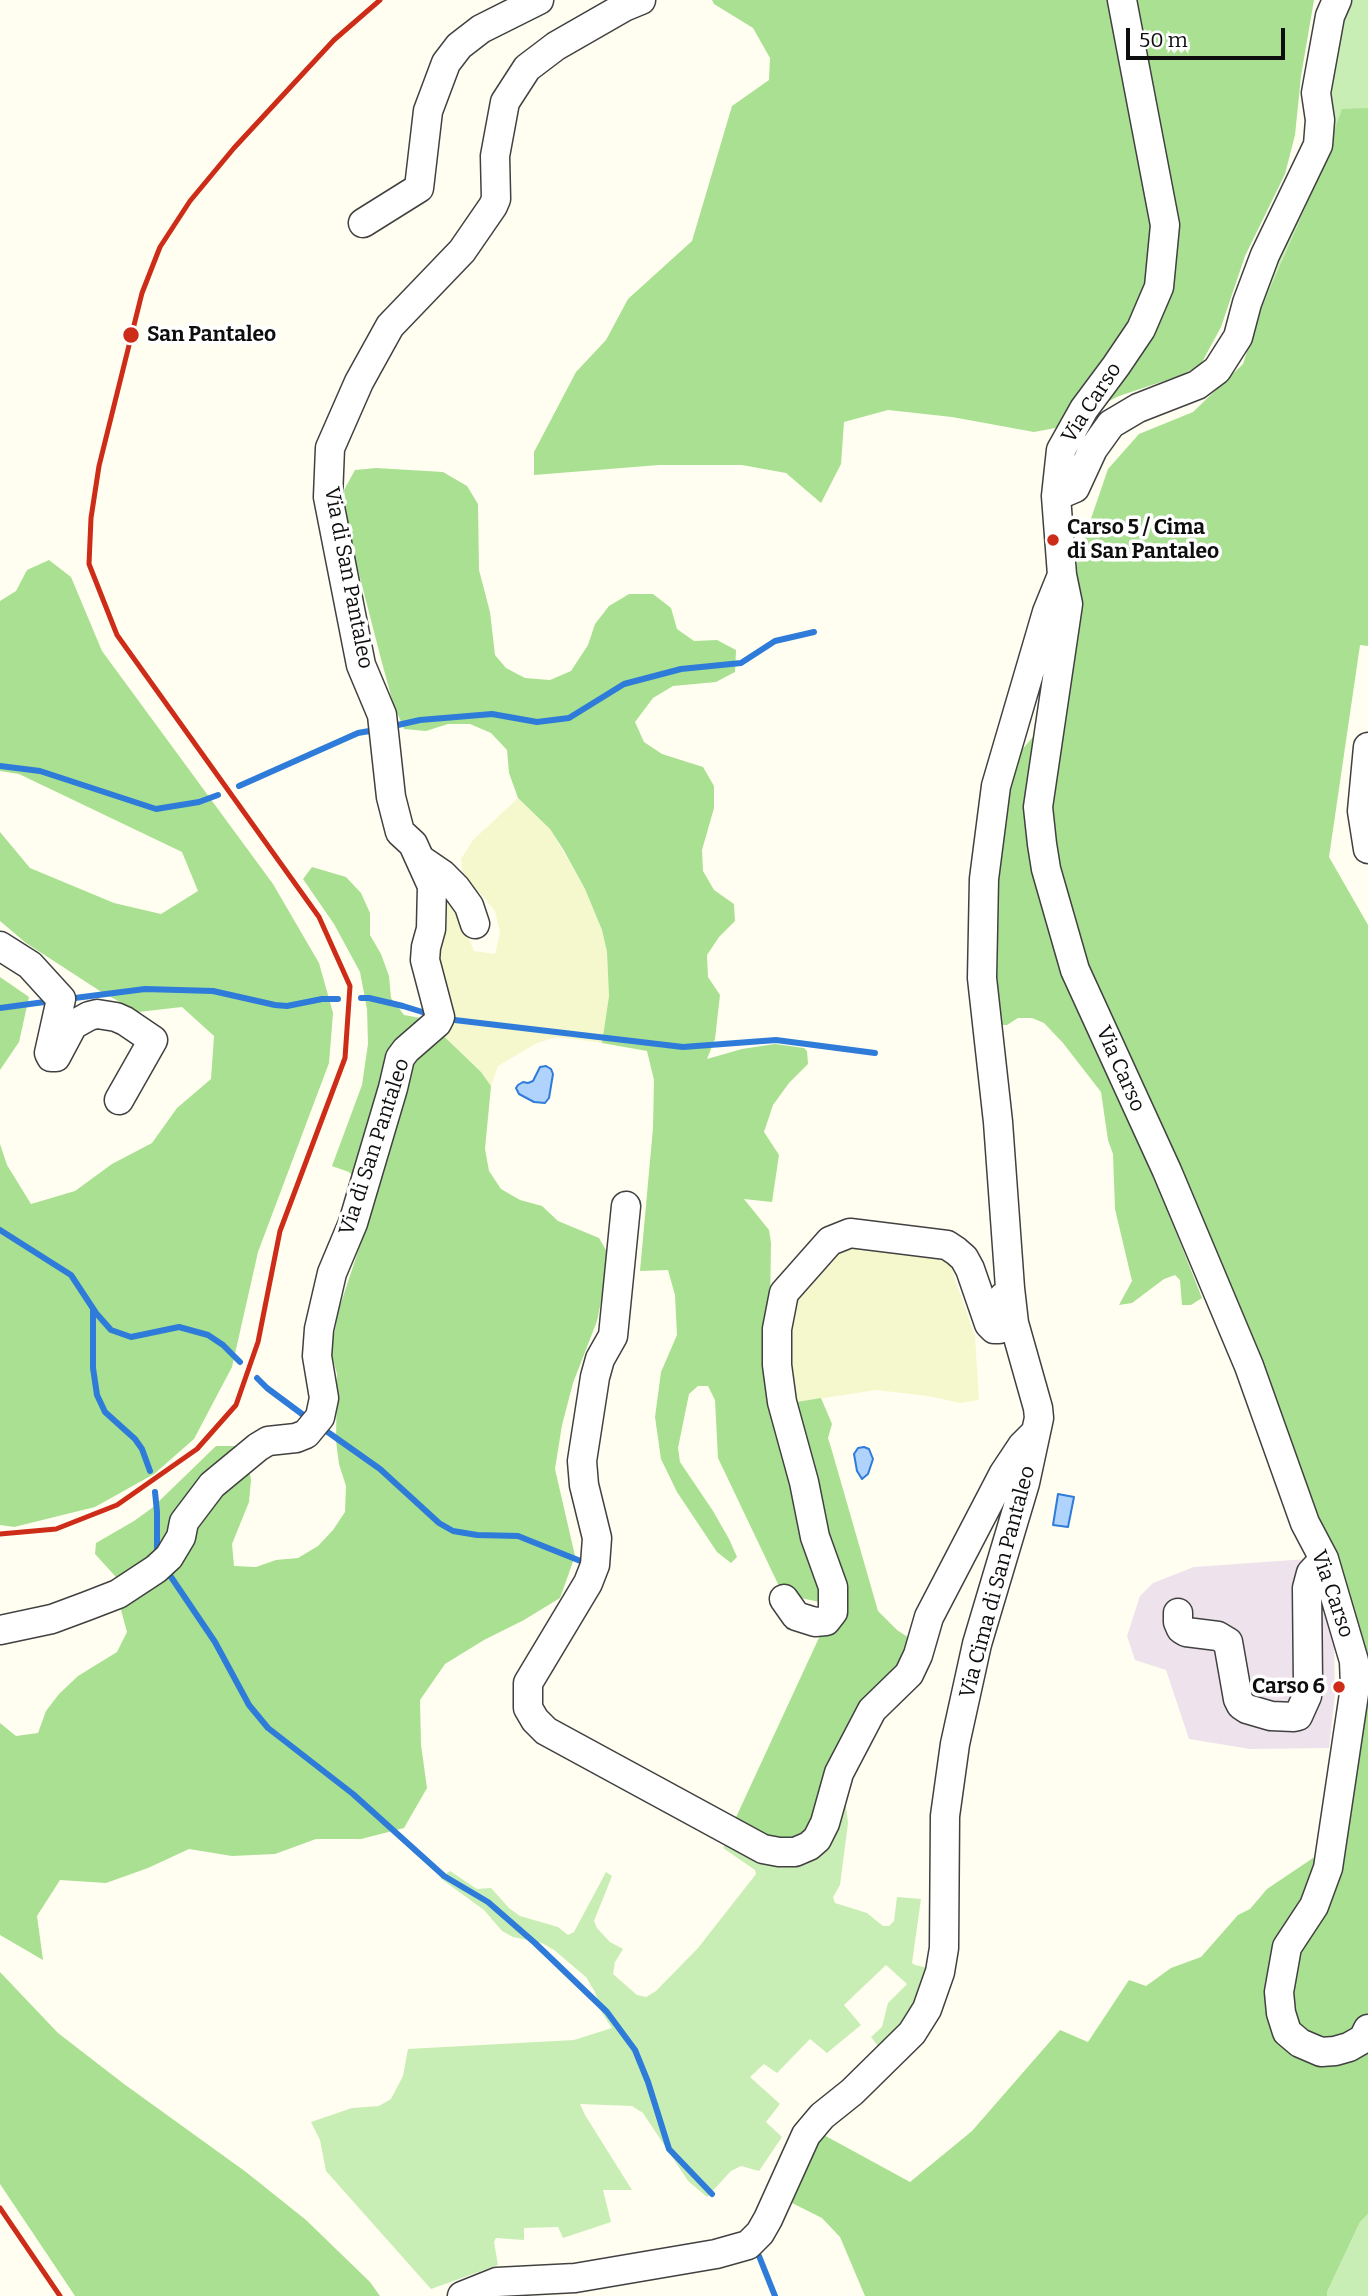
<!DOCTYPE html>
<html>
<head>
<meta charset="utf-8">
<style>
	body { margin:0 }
	#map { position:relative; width:1368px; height:2296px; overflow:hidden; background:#fffef0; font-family:Bitter,serif }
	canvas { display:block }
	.scale { position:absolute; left:1126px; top:28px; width:159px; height:32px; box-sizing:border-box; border:4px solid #0e0e0e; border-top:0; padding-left:9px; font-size:21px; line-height:24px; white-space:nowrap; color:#0e0e0e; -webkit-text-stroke:5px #fff; paint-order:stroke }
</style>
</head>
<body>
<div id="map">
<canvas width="1368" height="2296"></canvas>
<div class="scale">50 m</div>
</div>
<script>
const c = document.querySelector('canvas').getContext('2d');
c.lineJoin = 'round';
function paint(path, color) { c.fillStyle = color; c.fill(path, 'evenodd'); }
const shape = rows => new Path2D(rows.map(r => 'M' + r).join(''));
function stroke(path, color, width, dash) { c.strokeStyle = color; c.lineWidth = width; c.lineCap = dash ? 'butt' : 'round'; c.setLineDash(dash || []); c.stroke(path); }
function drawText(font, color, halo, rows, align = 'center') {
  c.font = font + ' Bitter,serif'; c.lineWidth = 7; c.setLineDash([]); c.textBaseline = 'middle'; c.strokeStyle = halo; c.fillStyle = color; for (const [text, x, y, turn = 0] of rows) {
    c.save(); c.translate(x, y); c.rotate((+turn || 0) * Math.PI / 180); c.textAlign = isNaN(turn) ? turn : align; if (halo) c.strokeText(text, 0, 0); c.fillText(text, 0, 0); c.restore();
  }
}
const industrial = shape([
	[1307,1559,1321,1585,1334,1641,1335,1694,1329,1748,1250,1749,1189,1739,1166,1670,1135,1660,1127,1636,1140,1596,1153,1583,1194,1567]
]);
const farmland = shape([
	[518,798,550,829,585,889,602,930,607,952,609,996,602,1043,557,1037,537,1043,498,1066,491,1086,481,1072,441,1033,439,954,445,889,456,909,474,951,495,954,500,933,495,911,481,894,464,880,461,859,473,840],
	[833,1244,942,1247,960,1265,953,1271,953,1274,975,1336,979,1400,960,1403,929,1396,876,1390,785,1404,780,1323]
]);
const green = shape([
	[1334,0,1368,0,1368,372,1246,336,1325,88],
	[843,1779,848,1823,840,1885,833,1897,835,1903,867,1913,883,1926,889,1926,894,1921,897,1897,921,1899,912,1963,915,1965,929,1968,924,1995,882,2051,871,2037,882,2027,888,2003,907,1984,886,1965,844,2005,861,2025,827,2053,810,2039,777,2073,764,2064,750,2077,780,2104,766,2122,782,2137,759,2171,741,2166,731,2171,707,2197,688,2181,643,2113,632,2106,580,2104,585,2115,632,2190,603,2190,611,2222,563,2238,558,2227,524,2228,524,2240,496,2238,494,2242,498,2265,431,2289,326,2171,320,2140,311,2122,352,2108,379,2106,391,2099,403,2076,408,2049,574,2040,612,2028,602,2013,595,1992,586,1977,554,1950,542,1943,513,1937,502,1931,484,1910,440,1878,450,1871,477,1889,491,1888,509,1908,520,1916,558,1927,568,1935,574,1932,606,1872,612,1876,594,1921,597,1928,610,1942,623,1949,615,1962,613,1974,637,1995,646,1997,656,1991,698,1948,756,1874,755,1870,723,1848,727,1841],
	[1368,2214,1368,2296,1327,2296,1327,2292,1360,2222]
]);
const forest = shape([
	[712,0,1314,0,1301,76,1295,135,1285,174,1245,256,1221,327,1201,364,1182,375,1119,396,1099,406,1085,422,1050,429,1034,432,952,417,888,410,844,422,841,464,821,503,786,473,742,465,659,465,534,475,534,452,576,372,606,340,628,299,692,241,732,106,769,80,770,58,753,28,714,4],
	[1368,108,1368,646,1360,645,1329,857,1368,925,1368,2214,1360,2222,1327,2292,1327,2296,865,2296,840,2237,822,2218,792,2203,822,2134,910,2182,972,2131,1060,2030,1088,2042,1129,1980,1146,1986,1171,1968,1201,1957,1238,1915,1250,1909,1267,1889,1316,1856,1362,1684,1282,1422,1249,1328,1126,1071,1123,1098,1202,1298,1191,1305,1182,1305,1180,1280,1175,1275,1164,1279,1132,1303,1119,1305,1132,1281,1115,1209,1113,1154,1108,1140,1101,1092,1063,1043,1044,1023,1032,1018,1018,1018,1007,1025,993,1025,992,877,1012,761,1040,729,1043,684,1084,539,1108,469,1139,434,1193,412,1243,364,1261,309,1307,204,1342,109],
	[376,468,443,472,467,486,478,504,479,570,490,612,495,655,506,668,525,678,550,680,571,671,588,645,595,624,609,606,629,594,653,594,671,608,677,629,694,641,717,640,736,650,735,672,716,682,673,686,653,698,635,722,644,742,662,754,703,767,714,786,714,808,702,850,703,871,714,890,734,904,735,921,719,937,707,955,708,977,720,995,715,1039,707,1059,742,1049,775,1044,804,1048,807,1051,808,1064,789,1083,773,1105,764,1132,779,1155,772,1202,744,1199,769,1230,771,1243,769,1377,785,1404,821,1398,832,1424,828,1438,832,1451,878,1611,897,1630,912,1640,813,1833,798,1846,732,1826,823,1629,824,1603,801,1598,778,1584,718,1458,715,1400,708,1386,698,1386,689,1394,678,1448,680,1462,713,1511,729,1539,737,1557,731,1563,717,1552,677,1492,661,1459,655,1417,661,1372,677,1335,675,1295,668,1270,640,1271,653,1128,654,1080,647,1051,602,1043,609,996,607,952,602,930,585,889,563,849,550,829,518,798,509,773,507,750,491,733,470,724,448,724,426,731,404,729,393,703,381,659,349,535,346,513,344,490,355,470],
	[49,560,71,577,102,651,273,884,319,963,333,1013,329,1063,258,1252,232,1367,194,1439,154,1474,95,1507,14,1527,0,1525,0,1144,7,1165,31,1204,75,1191,112,1164,152,1143,177,1108,211,1079,214,1036,182,1007,138,1012,100,991,26,943,0,921,0,832,30,868,114,903,161,914,198,891,182,852,19,774,0,771,0,601,16,591,27,570],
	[312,867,346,877,361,893,370,913,370,935,381,954,389,976,391,998,404,1015,426,1019,481,1072,491,1086,485,1149,489,1171,501,1189,520,1200,542,1206,558,1221,599,1238,610,1257,597,1321,573,1383,562,1425,555,1469,575,1556,560,1598,524,1620,484,1640,445,1664,420,1700,421,1745,427,1788,404,1828,361,1839,316,1839,275,1854,232,1856,189,1849,148,1868,106,1883,60,1880,37,1916,43,1960,0,1935,0,1723,16,1736,38,1733,46,1711,59,1694,78,1676,117,1652,127,1632,121,1610,126,1588,95,1554,96,1543,134,1521,152,1508,216,1446,238,1446,248,1462,251,1480,249,1502,232,1544,234,1566,256,1567,276,1560,298,1558,318,1546,333,1530,345,1512,346,1486,339,1464,336,1441,337,1374,331,1352,338,1312,372,1209,364,1188,349,1172,332,1166,362,1085,368,1044,367,1009,360,972,334,924,303,879],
	[0,977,29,997,19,1042,0,1070],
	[0,1972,58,2033,124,2084,246,2172,306,2220,370,2282,380,2296,75,2296,0,2184]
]);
const water = shape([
	[546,1066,551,1069,553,1074,549,1098,545,1103,534,1102,519,1094,516,1088,518,1085,523,1082,528,1083,533,1081,540,1067,546,1066],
	[864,1447,869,1449,873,1459,868,1474,862,1479,857,1471,854,1454,858,1448,864,1447],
	[1058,1494,1074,1497,1068,1527,1053,1525,1058,1494]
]);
const stream = shape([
	[389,727,420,720,492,714,537,722,569,718,624,684,681,669,741,663,775,641,814,632],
	[0,766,40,771,156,809,199,802,218,795],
	[239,786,358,733,375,730],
	[361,998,369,998,403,1006,432,1015],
	[67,999,145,989,213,991,275,1005,287,1006,322,999,338,999],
	[0,1008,52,1001],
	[446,1019,683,1047,776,1040,875,1053],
	[0,1230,71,1275,96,1313,111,1330,131,1337,179,1327,208,1335,223,1345,240,1362],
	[93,1310,93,1368,97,1395,105,1412,135,1439,142,1449,150,1471],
	[257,1378,267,1388,310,1420],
	[322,1428,380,1469,439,1523,453,1531,477,1535,518,1536,588,1564],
	[155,1492,157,1512,157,1548,159,1555],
	[167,1571,215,1642,249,1705,268,1728,353,1794,444,1876,488,1902,535,1943,607,2012,635,2050,648,2082,669,2149,712,2194],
	[759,2256,775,2296]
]);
const minor = shape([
	[1122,0,1165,225,1159,287,1141,329,1116,366,1084,409,1061,450,1056,496,1062,575,1068,604,1038,807,1042,844,1046,869,1075,970,1167,1171,1249,1366,1305,1523,1324,1559,1354,1661,1355,1687,1328,1868,1314,1906,1287,1947,1279,1992,1281,2013,1287,2032,1300,2043,1321,2052,1335,2051,1349,2047,1363,2039,1368,2029],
	[363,223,419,188,428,111,446,63,459,46,481,29,539,0],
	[1056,496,1075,488,1093,449,1111,424,1138,408,1197,385,1217,370,1238,337,1247,303,1265,255,1318,145,1320,120,1316,93,1330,16,1337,0],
	[1368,747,1362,811,1368,849],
	[423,861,442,874,456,888,469,906,475,924],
	[0,946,30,965,61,999,49,1053,51,1057,56,1057,73,1025,89,1016,97,1014,116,1017,125,1021,153,1040,119,1100],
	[626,1206,613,1336,600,1359,595,1377,582,1461,584,1485,597,1538,595,1565,588,1583,528,1683,528,1708,535,1720,546,1731,763,1849,779,1852,795,1852,809,1846,817,1839,825,1823,839,1773,872,1710,909,1674,918,1655,929,1617,1004,1473,1022,1446,1033,1435],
	[784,1599,796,1616,815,1622,826,1621,833,1612,833,1587,815,1537,804,1482,782,1402,777,1365,777,1329,784,1293,830,1241,850,1233,947,1245,956,1251,964,1258,970,1269,989,1324,994,1329,999,1329,1004,1324,1003,1297],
	[1178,1613,1178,1622,1181,1629,1186,1632,1218,1636,1228,1642,1238,1699,1241,1705,1247,1709,1271,1716,1294,1717,1298,1716,1307,1696],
	[0,1630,52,1619,87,1606,118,1594,156,1569,169,1557,181,1537,184,1522,212,1485,258,1447,268,1441,296,1438,306,1434,320,1417,324,1398,317,1356,319,1329,332,1273,353,1223,393,1088,400,1058,406,1050,437,1023,440,1017,425,960,426,947,431,929,432,886,413,844,400,832,391,797,382,715,361,665,328,497,330,448,359,382,390,326,462,251,493,206,496,199,495,156,505,102,527,68,556,46,624,7,641,0],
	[1308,1683,1307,1588,1311,1573,1324,1559],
	[462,2296,497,2282,575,2278,716,2254,748,2245,760,2233,768,2219,806,2135,822,2116,852,2092,912,2033,927,2009,940,1972,944,1948,945,1816,955,1744,977,1644,1025,1483,1039,1418,1038,1408,1014,1323,1010,1288,998,1122,982,978,984,879,996,786,1047,612,1062,575]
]);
const rail = shape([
	[0,1534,56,1529,117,1505,197,1449,236,1405,258,1342,280,1231,345,1058,350,986,319,917,117,635,89,564,91,518,99,466,142,293,160,247,190,201,234,148,334,40,380,0],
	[0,2208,60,2296]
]);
const markers = [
	[131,335,9,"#cd2c18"],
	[1053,540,7,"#cd2c18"],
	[1339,1687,7,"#cd2c18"]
];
const poiNames = [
	["San Pantaleo",147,335],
	["Carso 5 / Cima",1067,528],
	["di San Pantaleo",1067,552],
	["Carso 6",1325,1687,"right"]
];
const streetNames = [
	["Via Carso",1092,403,-57],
	["Via di San Pantaleo",348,578,79],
	["Via Carso",1120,1069,66],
	["Via di San Pantaleo",375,1147,-72],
	["Via Cima di San Pantaleo",998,1582,-75],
	["Via Carso",1332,1594,71]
];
paint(industrial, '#eee2ed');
paint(farmland, '#f5f8cc');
paint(green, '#c9eeb5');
paint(forest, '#a9e092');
paint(water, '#afd3fc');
stroke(water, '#2e7bda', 2);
stroke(stream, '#2e7bda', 6);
stroke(minor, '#414141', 31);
stroke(minor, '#fff', 28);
stroke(rail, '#cd2c18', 5);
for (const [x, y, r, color] of markers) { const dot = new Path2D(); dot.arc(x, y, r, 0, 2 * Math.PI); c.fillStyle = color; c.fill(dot); stroke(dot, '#fff', 2.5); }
drawText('bold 21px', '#0e0e0e', '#fff', poiNames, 'left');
drawText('21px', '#0e0e0e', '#fff', streetNames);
</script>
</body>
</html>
